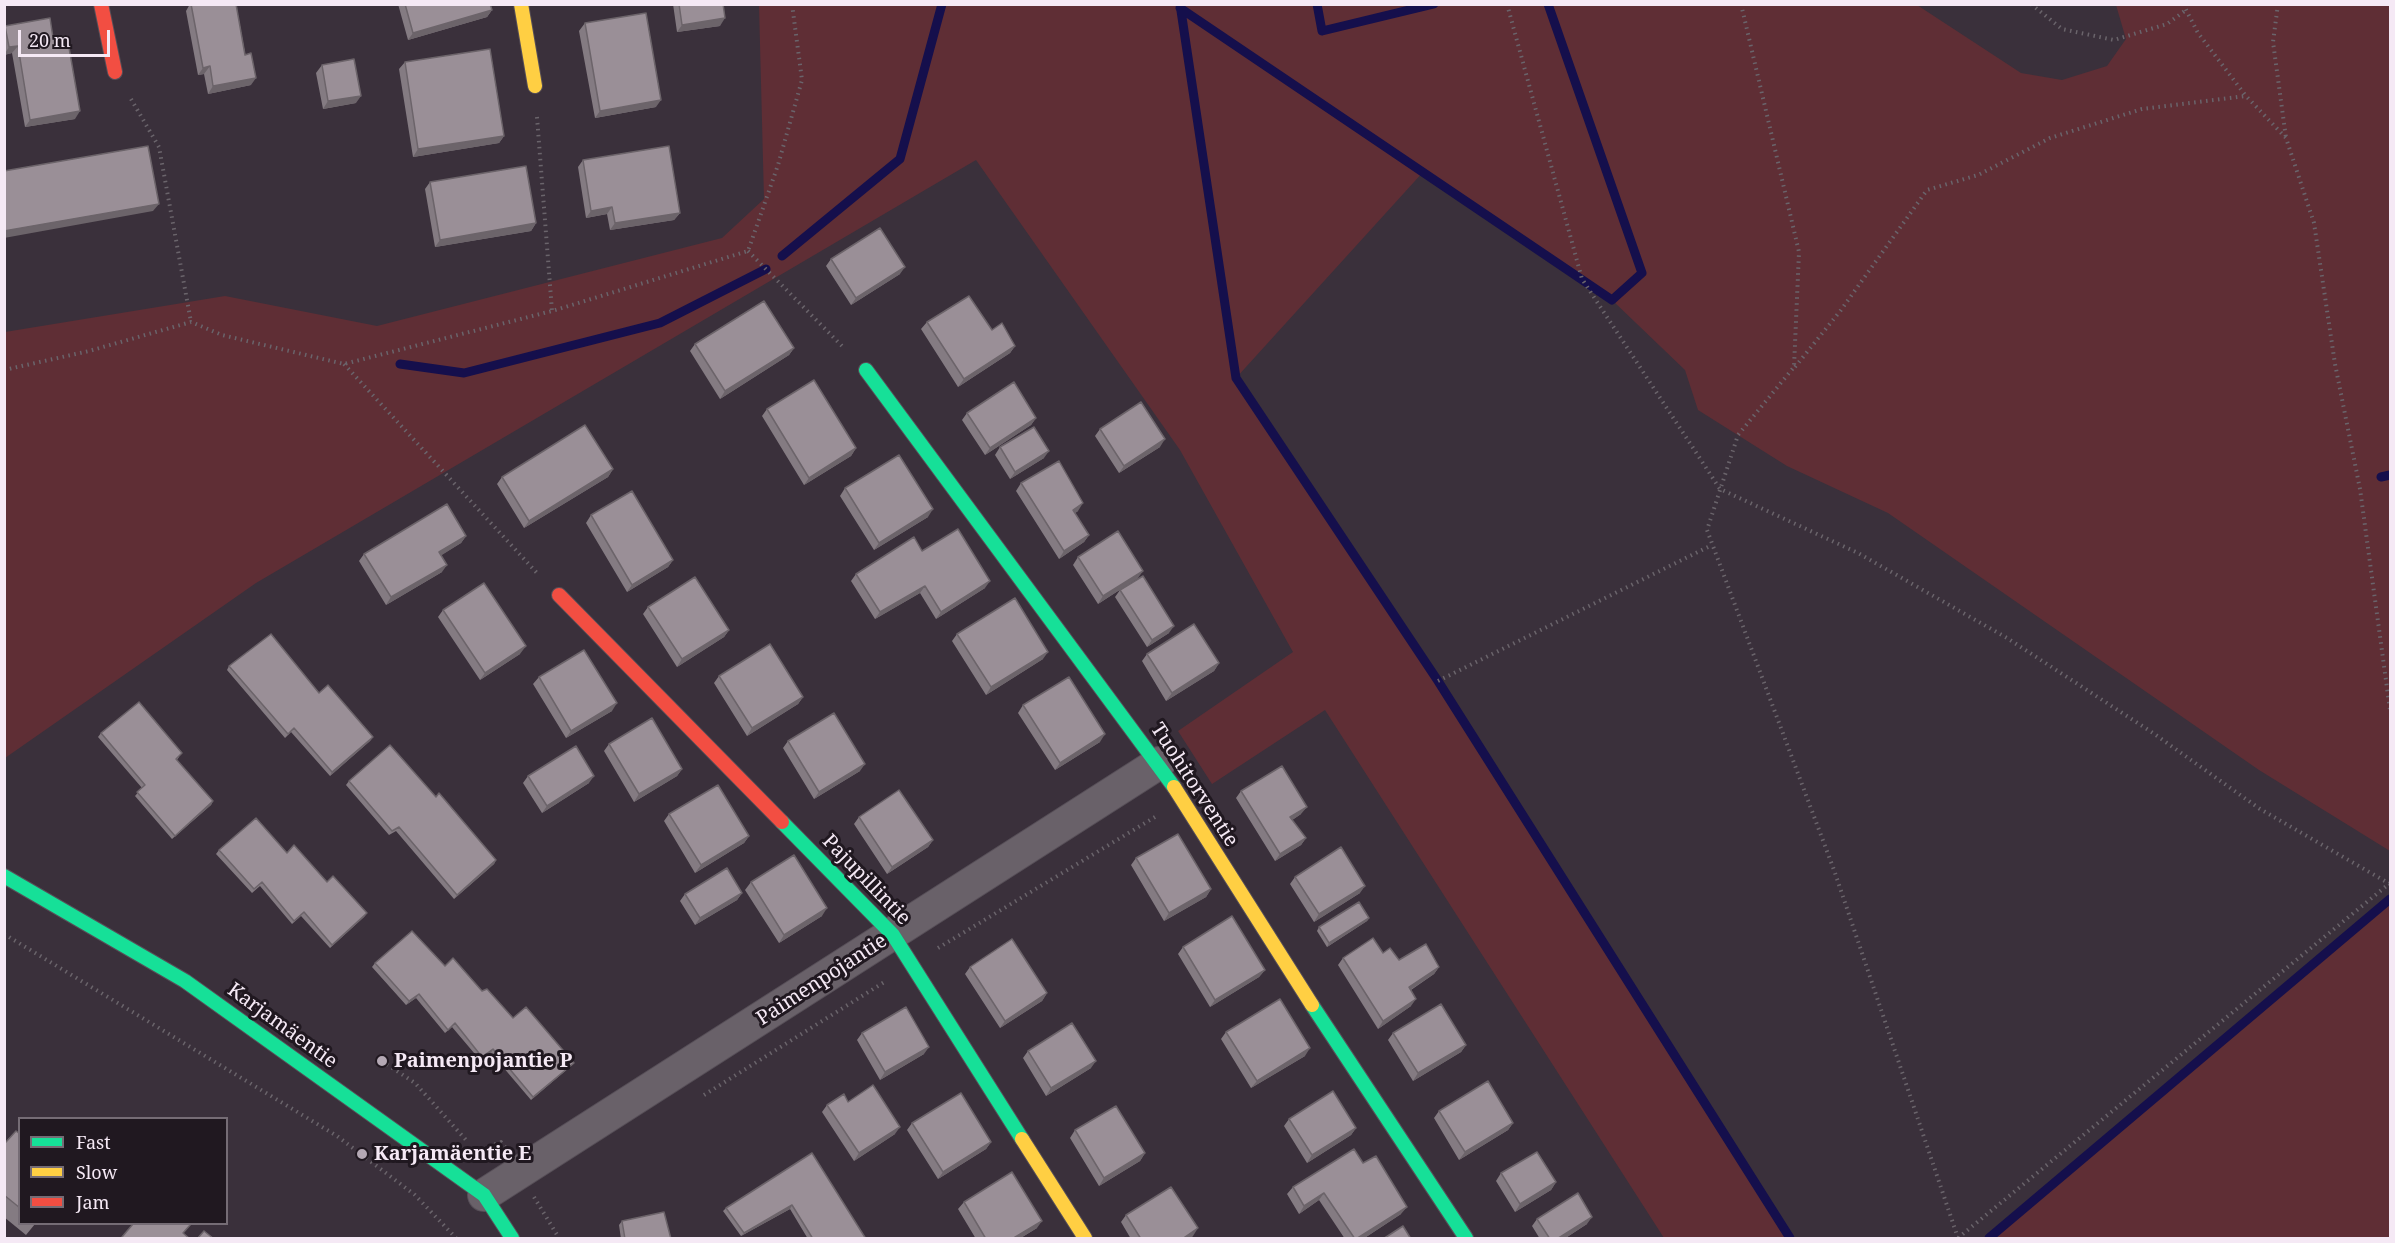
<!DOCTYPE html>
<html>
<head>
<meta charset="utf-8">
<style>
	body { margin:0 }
	#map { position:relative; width:2395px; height:1243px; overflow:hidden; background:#3a303b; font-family:"Noto Serif",serif }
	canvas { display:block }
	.frame { position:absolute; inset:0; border:6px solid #f5e9f5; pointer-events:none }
	.legend { position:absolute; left:18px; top:1117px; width:210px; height:108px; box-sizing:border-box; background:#201820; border:2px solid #756c75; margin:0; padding:8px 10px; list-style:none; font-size:18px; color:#f5e9f5 }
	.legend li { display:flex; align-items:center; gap:12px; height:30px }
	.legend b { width:30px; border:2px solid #756c75 }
	.scale { position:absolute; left:18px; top:30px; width:92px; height:27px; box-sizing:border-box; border:3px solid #f5e9f5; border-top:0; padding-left:8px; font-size:18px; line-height:21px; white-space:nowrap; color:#f5e9f5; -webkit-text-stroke:4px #201820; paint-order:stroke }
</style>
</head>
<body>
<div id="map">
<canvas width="2395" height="1243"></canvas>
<div class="frame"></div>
<ul class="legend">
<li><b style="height:8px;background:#16e098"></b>Fast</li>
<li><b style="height:8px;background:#ffcf43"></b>Slow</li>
<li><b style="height:8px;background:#f24e42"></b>Jam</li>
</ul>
<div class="scale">20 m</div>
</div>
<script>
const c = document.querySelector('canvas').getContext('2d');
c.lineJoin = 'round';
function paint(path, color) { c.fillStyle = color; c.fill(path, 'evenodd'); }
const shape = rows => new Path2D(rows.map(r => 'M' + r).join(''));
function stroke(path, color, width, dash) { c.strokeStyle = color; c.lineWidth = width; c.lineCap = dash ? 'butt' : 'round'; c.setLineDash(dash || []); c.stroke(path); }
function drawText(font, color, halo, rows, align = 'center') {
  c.font = font + ' "Noto Serif",serif'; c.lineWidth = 6; c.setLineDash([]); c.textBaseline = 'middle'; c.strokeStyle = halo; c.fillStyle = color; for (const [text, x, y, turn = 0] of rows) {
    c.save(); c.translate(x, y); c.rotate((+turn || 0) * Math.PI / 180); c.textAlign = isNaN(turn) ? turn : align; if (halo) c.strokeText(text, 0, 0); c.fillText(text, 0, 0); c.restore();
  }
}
const green = shape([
	[759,5,1917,5,2021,73,2062,80,2107,66,2126,39,2116,5,2390,5,2390,851,2259,770,1888,513,1787,466,1698,410,1685,370,1612,300,1424,171,1236,378,1438,681,1790,1238,1664,1238,1325,710,1212,784,1178,731,1293,652,1180,450,976,160,256,583,5,758,5,332,225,296,377,326,722,238,764,199],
	[2390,899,2390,1238,1989,1238,2214,1047]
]);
const stream = shape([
	[1180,4,1236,378,1438,681,1790,1238],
	[1317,4,1322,31,1434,4],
	[1180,8,1612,300,1642,273,1548,4],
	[782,256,900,159,942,4],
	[400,364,464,373,660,323,766,269],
	[2381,477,2390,475],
	[1989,1238,2390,899]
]);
const path = shape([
	[1507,4,1582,279,1720,489,1858,553,2007,638,2153,733,2260,809,2390,884],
	[1741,4,1799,252,1794,367,1738,435,1707,530,1834,870,1958,1238],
	[2031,4,2062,29,2114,40,2167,24,2186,10],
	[2183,4,2198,33,2246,96,2286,138,2314,223,2335,364,2360,489,2390,710],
	[2278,4,2273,42,2286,138],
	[131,99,159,147,191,322],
	[537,117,552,311],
	[748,251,844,348],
	[344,364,537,573],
	[1795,367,1841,310,1927,190,1978,175,2050,138,2142,109,2246,96],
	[4,370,89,351,191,322,222,335,344,364,552,311,748,251,778,165,802,80,792,4],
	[1438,681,1712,545],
	[4,934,337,1136,415,1195,456,1238],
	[938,948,1155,817],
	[382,1061,415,1083,466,1140],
	[704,1095,886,981],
	[478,1151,501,1142,505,1147],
	[534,1197,559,1238],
	[1958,1238,2390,883]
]);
const street = shape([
	[484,1195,1159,763]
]);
const fast = shape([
	[866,370,1174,787],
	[782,822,893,935,1022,1139],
	[4,876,185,981,484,1195,512,1238],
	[1312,1005,1466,1238]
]);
const slow = shape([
	[521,4,535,86],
	[1174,787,1312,1005],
	[1022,1139,1085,1238]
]);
const jam = shape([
	[101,4,115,72],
	[559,595,782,822]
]);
const wall = shape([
	[190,4,236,4,251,85,208,94,204,74,198,75,186,11],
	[398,4,490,4,492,10,487,17,408,40],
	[673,4,723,4,720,26,677,32],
	[585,23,656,107,595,118,579,31],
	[4,26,53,38,75,119,25,127,12,53,4,55],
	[405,62,504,136,499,143,413,157,399,69],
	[322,65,356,103,323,109,316,73],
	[583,160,680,213,674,220,610,230,607,214,586,218,578,167],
	[430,182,536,223,531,231,435,247,425,189],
	[831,259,900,274,851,305,826,266],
	[927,322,1015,346,1010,353,958,387,921,329],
	[695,344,794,348,789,355,720,399,690,351],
	[767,409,856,448,851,456,804,485,762,416],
	[967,413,1036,418,1031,425,985,455,962,420],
	[1100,429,1160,447,1119,473,1095,436],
	[1000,447,1044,458,1010,479,995,455],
	[613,469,608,477,524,528,497,484,502,477],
	[1021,483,1078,511,1075,513,1089,535,1084,542,1059,559,1016,491],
	[845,488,928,517,874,550,840,496],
	[591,515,673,560,668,567,627,592,586,523],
	[466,536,461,543,441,555,442,572,386,605,359,561,364,554],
	[922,551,985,588,936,619,920,593,875,619,851,581,856,574],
	[1078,557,1138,578,1098,604,1073,565],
	[1120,590,1169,633,1147,647,1115,597],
	[648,607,729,630,724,637,677,667,643,614],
	[443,610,520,654,480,680,438,617],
	[957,634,1043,659,986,695,952,641],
	[1147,654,1219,663,1214,671,1166,701,1142,661],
	[229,666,319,693,373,737,370,741,330,776,291,732,285,738,227,670],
	[719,676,803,697,798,704,747,736,714,683],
	[539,677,612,711,566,738,533,684],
	[1023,705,1100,742,1055,770,1018,713],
	[101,733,179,757,177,760,213,801,211,805,172,839,135,796,142,788,98,737],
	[788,741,860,771,814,799,783,748],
	[609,744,682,769,677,776,634,802,604,751],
	[528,776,589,783,542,813,523,783],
	[349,781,436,797,496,860,494,864,454,899,396,831,389,835,346,785],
	[1241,791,1301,814,1292,820,1306,838,1301,845,1275,861,1236,798],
	[669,814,749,836,744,843,695,873,664,821],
	[859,817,933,840,928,847,887,874,854,824],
	[219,850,287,853,367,913,364,917,330,948,301,916,292,924,260,886,252,893,216,854],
	[1136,858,1211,889,1206,897,1164,921,1131,865],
	[1295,877,1360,893,1314,922,1290,884],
	[751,882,822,916,779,943,745,890],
	[742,893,737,900,695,925,680,901,685,894],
	[1369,918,1367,921,1327,947,1317,931,1319,927],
	[1183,947,1265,970,1259,977,1210,1007,1178,954],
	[1383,953,1399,960,1439,967,1434,974,1411,990,1411,1006,1378,1029,1338,965,1343,958],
	[375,963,445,966,482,991,513,1018,571,1066,531,1100,491,1053,480,1060,452,1027,445,1033,416,998,406,1005,372,967],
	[970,967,1047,993,1042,1001,1000,1028,965,974],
	[1226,1032,1305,1056,1251,1088,1221,1039],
	[862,1033,924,1054,880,1080,857,1040],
	[1393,1033,1466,1045,1461,1052,1413,1081,1388,1040],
	[1028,1051,1091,1068,1046,1096,1023,1058],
	[848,1102,895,1134,854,1161,822,1112,827,1105],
	[1439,1111,1513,1123,1508,1130,1459,1160,1434,1118],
	[1289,1119,1356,1128,1351,1135,1307,1163,1284,1126],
	[912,1123,991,1142,986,1149,938,1179,907,1130],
	[1075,1130,1145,1153,1140,1161,1099,1186,1070,1138],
	[20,1134,20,1224,35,1224,26,1235,4,1217,4,1141,6,1142],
	[812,1153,866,1239,808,1239,790,1209,741,1236,723,1211,726,1208],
	[1363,1163,1401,1214,1363,1239,1345,1239,1319,1200,1299,1214,1287,1194,1293,1187],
	[1501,1173,1556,1182,1551,1190,1515,1212,1496,1181],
	[964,1202,1037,1228,1019,1239,976,1239,958,1209],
	[1126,1215,1193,1236,1188,1239,1131,1239,1121,1222],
	[1537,1219,1587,1224,1564,1239,1540,1239,1532,1226],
	[622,1221,671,1239,621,1239,619,1225]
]);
const shadedWall = shape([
	[492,10,487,17,408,40,413,33],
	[725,18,720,26,677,32,682,25],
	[18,46,12,53,4,55,9,47],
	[210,66,204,74,198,75,203,68],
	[256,78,251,85,208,94,213,86],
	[361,96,356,103,323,109,328,101],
	[661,100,656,107,595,118,600,111],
	[80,111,75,119,25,127,30,120],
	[504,136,499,143,413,157,418,149],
	[159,204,153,211,4,238,4,231],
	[612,207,607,214,586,218,591,211],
	[680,213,674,220,610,230,615,223],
	[536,223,531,231,435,247,440,240],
	[905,267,900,274,851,305,856,298],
	[1015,346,1010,353,958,387,964,379],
	[794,348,789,355,720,399,725,391],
	[1036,418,1031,425,985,455,990,448],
	[1165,439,1160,447,1119,473,1124,466],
	[856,448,851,456,804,485,809,478],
	[1049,451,1044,458,1010,479,1015,472],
	[613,469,608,477,524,528,529,521],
	[1083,503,1078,511,1068,518,1073,510],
	[933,509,928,517,874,550,879,543],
	[1089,535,1084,542,1059,559,1064,551],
	[466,536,461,543,434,560,439,552],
	[673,560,668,567,627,592,632,585],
	[447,565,442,572,386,605,391,597],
	[1143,571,1138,578,1098,604,1103,596],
	[990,581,985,588,936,619,941,612],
	[925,586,920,593,875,619,880,612],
	[1174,626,1169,633,1147,647,1152,640],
	[729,630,724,637,677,667,682,659],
	[526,646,520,654,480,680,485,673],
	[1048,652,1043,659,986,695,991,687],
	[1219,663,1214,671,1166,701,1172,693],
	[803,697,798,704,747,736,752,728],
	[617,703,612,711,566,738,571,731],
	[1105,734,1100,742,1055,770,1060,763],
	[373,737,370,741,330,776,332,772],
	[865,764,860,771,814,799,819,792],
	[682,769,677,776,634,802,639,794],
	[594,776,589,783,542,813,547,806],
	[213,801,211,805,172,839,175,836],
	[1307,807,1301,814,1285,825,1290,817],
	[749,836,744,843,695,873,701,865],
	[1306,838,1301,845,1275,861,1280,854],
	[933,840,928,847,887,874,892,867],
	[496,860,494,864,454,899,457,895],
	[1365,886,1360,893,1314,922,1319,914],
	[1211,889,1206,897,1164,921,1169,913],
	[742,893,737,900,695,925,700,918],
	[827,908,822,916,779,943,784,935],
	[367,913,364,917,330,948,332,945],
	[1369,918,1367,921,1327,947,1329,943],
	[1439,967,1434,974,1404,994,1409,987],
	[1265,970,1259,977,1210,1007,1215,1000],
	[1047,993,1042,1001,1000,1028,1005,1021],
	[419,994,416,998,406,1005,409,1001],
	[1416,999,1411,1006,1378,1029,1383,1021],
	[1466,1045,1461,1052,1413,1081,1418,1073],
	[929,1047,924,1054,880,1080,885,1072],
	[1310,1048,1305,1056,1251,1088,1257,1081],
	[493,1049,491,1053,480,1060,482,1057],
	[1096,1061,1091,1068,1046,1096,1051,1088],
	[574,1063,571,1066,531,1100,533,1097],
	[1513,1123,1508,1130,1459,1160,1465,1152],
	[900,1127,895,1134,854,1161,859,1153],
	[1356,1128,1351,1135,1307,1163,1312,1155],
	[991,1142,986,1149,938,1179,943,1172],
	[1145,1153,1140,1161,1099,1186,1104,1178],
	[1556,1182,1551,1190,1515,1212,1520,1204],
	[1324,1193,1319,1200,1299,1214,1304,1206],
	[792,1205,790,1209,741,1236,744,1233],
	[1407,1207,1401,1214,1363,1239,1356,1239],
	[1592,1217,1587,1224,1564,1239,1557,1239],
	[1042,1221,1037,1228,1019,1239,1012,1239],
	[1198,1228,1193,1236,1188,1239,1182,1239]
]);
const building = shape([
	[191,4,236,4,245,55,251,53,256,78,213,86,210,66,203,68,191,4],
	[405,4,490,4,492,10,413,33,405,4],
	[679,4,723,4,725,18,682,25,679,4],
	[646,13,661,100,600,111,585,23,646,13],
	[50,18,53,38,67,36,80,111,30,120,18,46,9,47,5,26,50,18],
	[490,49,504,136,418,149,405,62,490,49],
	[354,59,361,96,328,101,322,65,354,59],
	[148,146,159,204,4,231,4,171,148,146],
	[669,146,680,213,615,223,612,207,591,211,583,160,669,146],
	[526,166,536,223,440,240,430,182,526,166],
	[880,228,905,267,856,298,831,259,880,228],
	[969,296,992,330,1002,323,1015,346,964,379,927,322,969,296],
	[764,301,794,348,725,391,695,344,764,301],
	[814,380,856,448,809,478,767,409,814,380],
	[1014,382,1036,418,990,448,967,413,1014,382],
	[1141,402,1165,439,1124,466,1100,429,1141,402],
	[585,425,613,469,529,521,502,477,585,425],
	[1034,427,1049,451,1015,472,1000,447,1034,427],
	[899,455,933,509,879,543,845,488,899,455],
	[1059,461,1083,503,1073,510,1089,535,1064,551,1021,483,1059,461],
	[632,491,673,560,632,585,591,515,632,491],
	[447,504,466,536,439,552,447,565,391,597,364,554,447,504],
	[958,529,990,581,941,612,925,586,880,612,856,574,914,537,922,551,958,529],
	[1118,531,1143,571,1103,596,1078,557,1118,531],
	[1143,576,1174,626,1152,640,1120,590,1143,576],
	[695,577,729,630,682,659,648,607,695,577],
	[484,583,526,646,485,673,443,610,484,583],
	[1015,598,1048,652,991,687,957,634,1015,598],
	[1194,624,1219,663,1172,693,1147,654,1194,624],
	[271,634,319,693,328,685,373,737,332,772,294,728,288,734,229,666,271,634],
	[770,644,803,697,752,728,719,676,770,644],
	[584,650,617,703,571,731,539,677,584,650],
	[1069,677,1105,734,1060,763,1023,705,1069,677],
	[139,702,182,753,176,759,213,801,175,836,137,792,145,785,101,733,139,702],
	[834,713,865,764,819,792,788,741,834,713],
	[652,718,682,769,639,794,609,744,652,718],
	[390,745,436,797,439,793,496,860,457,895,399,827,392,831,349,781,390,745],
	[576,746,594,776,547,806,528,776,576,746],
	[1282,766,1307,807,1290,817,1306,838,1280,854,1241,791,1282,766],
	[718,785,749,836,701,865,669,814,718,785],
	[899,790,933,840,892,867,859,817,899,790],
	[256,818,287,853,294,845,327,882,333,876,367,913,332,945,304,912,294,921,262,882,254,889,219,850,256,818],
	[1178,834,1211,889,1169,913,1136,858,1178,834],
	[1341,847,1365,886,1319,914,1295,877,1341,847],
	[794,855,827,908,784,935,751,882,794,855],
	[727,868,742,893,700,918,685,894,727,868],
	[1359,902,1369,918,1329,943,1319,927,1359,902],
	[1232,916,1265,970,1215,1000,1183,947,1232,916],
	[412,931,445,966,453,958,482,991,487,989,513,1018,526,1007,574,1063,533,1097,493,1049,482,1057,455,1023,448,1030,419,994,409,1001,375,963,412,931],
	[1373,938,1383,953,1390,948,1399,960,1426,944,1439,967,1409,987,1416,999,1383,1021,1343,958,1373,938],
	[1012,939,1047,993,1005,1021,970,967,1012,939],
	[1280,999,1310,1048,1257,1081,1226,1032,1280,999],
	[1441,1004,1466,1045,1418,1073,1393,1033,1441,1004],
	[906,1007,929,1047,885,1072,862,1033,906,1007],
	[1072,1023,1096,1061,1051,1088,1028,1051,1072,1023],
	[1488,1081,1513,1123,1465,1152,1439,1111,1488,1081],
	[873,1085,900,1127,859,1153,827,1105,844,1094,848,1102,873,1085],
	[1333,1091,1356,1128,1312,1155,1289,1119,1333,1091],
	[961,1093,991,1142,943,1172,912,1123,961,1093],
	[1116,1106,1145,1153,1104,1178,1075,1130,1116,1106],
	[16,1131,20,1134,20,1208,4,1195,4,1141,6,1142,16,1131],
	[1354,1149,1363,1163,1376,1156,1407,1207,1356,1239,1355,1239,1324,1193,1304,1206,1293,1187,1354,1149],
	[1537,1152,1556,1182,1520,1204,1501,1173,1537,1152],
	[812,1153,866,1239,813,1239,792,1205,744,1233,726,1208,812,1153],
	[1012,1172,1042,1221,1012,1239,986,1239,964,1202,1012,1172],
	[1171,1187,1198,1228,1182,1239,1141,1239,1126,1215,1171,1187],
	[1578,1193,1592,1217,1557,1239,1550,1239,1537,1219,1578,1193],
	[664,1212,671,1239,625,1239,622,1221,664,1212],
	[133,1224,191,1224,183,1233,190,1239,124,1239,122,1237,133,1224],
	[1403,1226,1411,1239,1383,1239,1403,1226],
	[204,1231,214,1239,197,1239,204,1231]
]);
const markers = [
	[382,1061,6,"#b4a8b4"],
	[362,1154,6,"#b4a8b4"]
];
const streetNames = [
	["Tuohitorventie",1194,785,57],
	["Pajupillintie",866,880,46],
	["Paimenpojantie",822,980,-33],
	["Karjamäentie",282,1026,36]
];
const poiNames = [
	["Paimenpojantie P",394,1061],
	["Karjamäentie E",374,1154]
];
paint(green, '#5f2e35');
stroke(stream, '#150f4c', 9);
stroke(street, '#574f58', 34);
stroke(fast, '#574f58', 16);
stroke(slow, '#574f58', 16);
stroke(jam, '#574f58', 16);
stroke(path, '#6a646b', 4, [1.5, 4.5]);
stroke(street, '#696169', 32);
stroke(fast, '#16e098', 14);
stroke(slow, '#ffcf43', 14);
stroke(jam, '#f24e42', 14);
paint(wall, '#847b82');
paint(shadedWall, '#6c646a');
paint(building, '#9a8f97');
stroke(building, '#6c646a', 1.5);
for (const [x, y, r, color] of markers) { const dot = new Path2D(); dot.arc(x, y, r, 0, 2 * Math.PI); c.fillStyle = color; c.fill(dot); stroke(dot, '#201820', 2); }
drawText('20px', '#f5e9f5', '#201820', streetNames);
drawText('bold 20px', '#f5e9f5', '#201820', poiNames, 'left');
</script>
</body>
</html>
